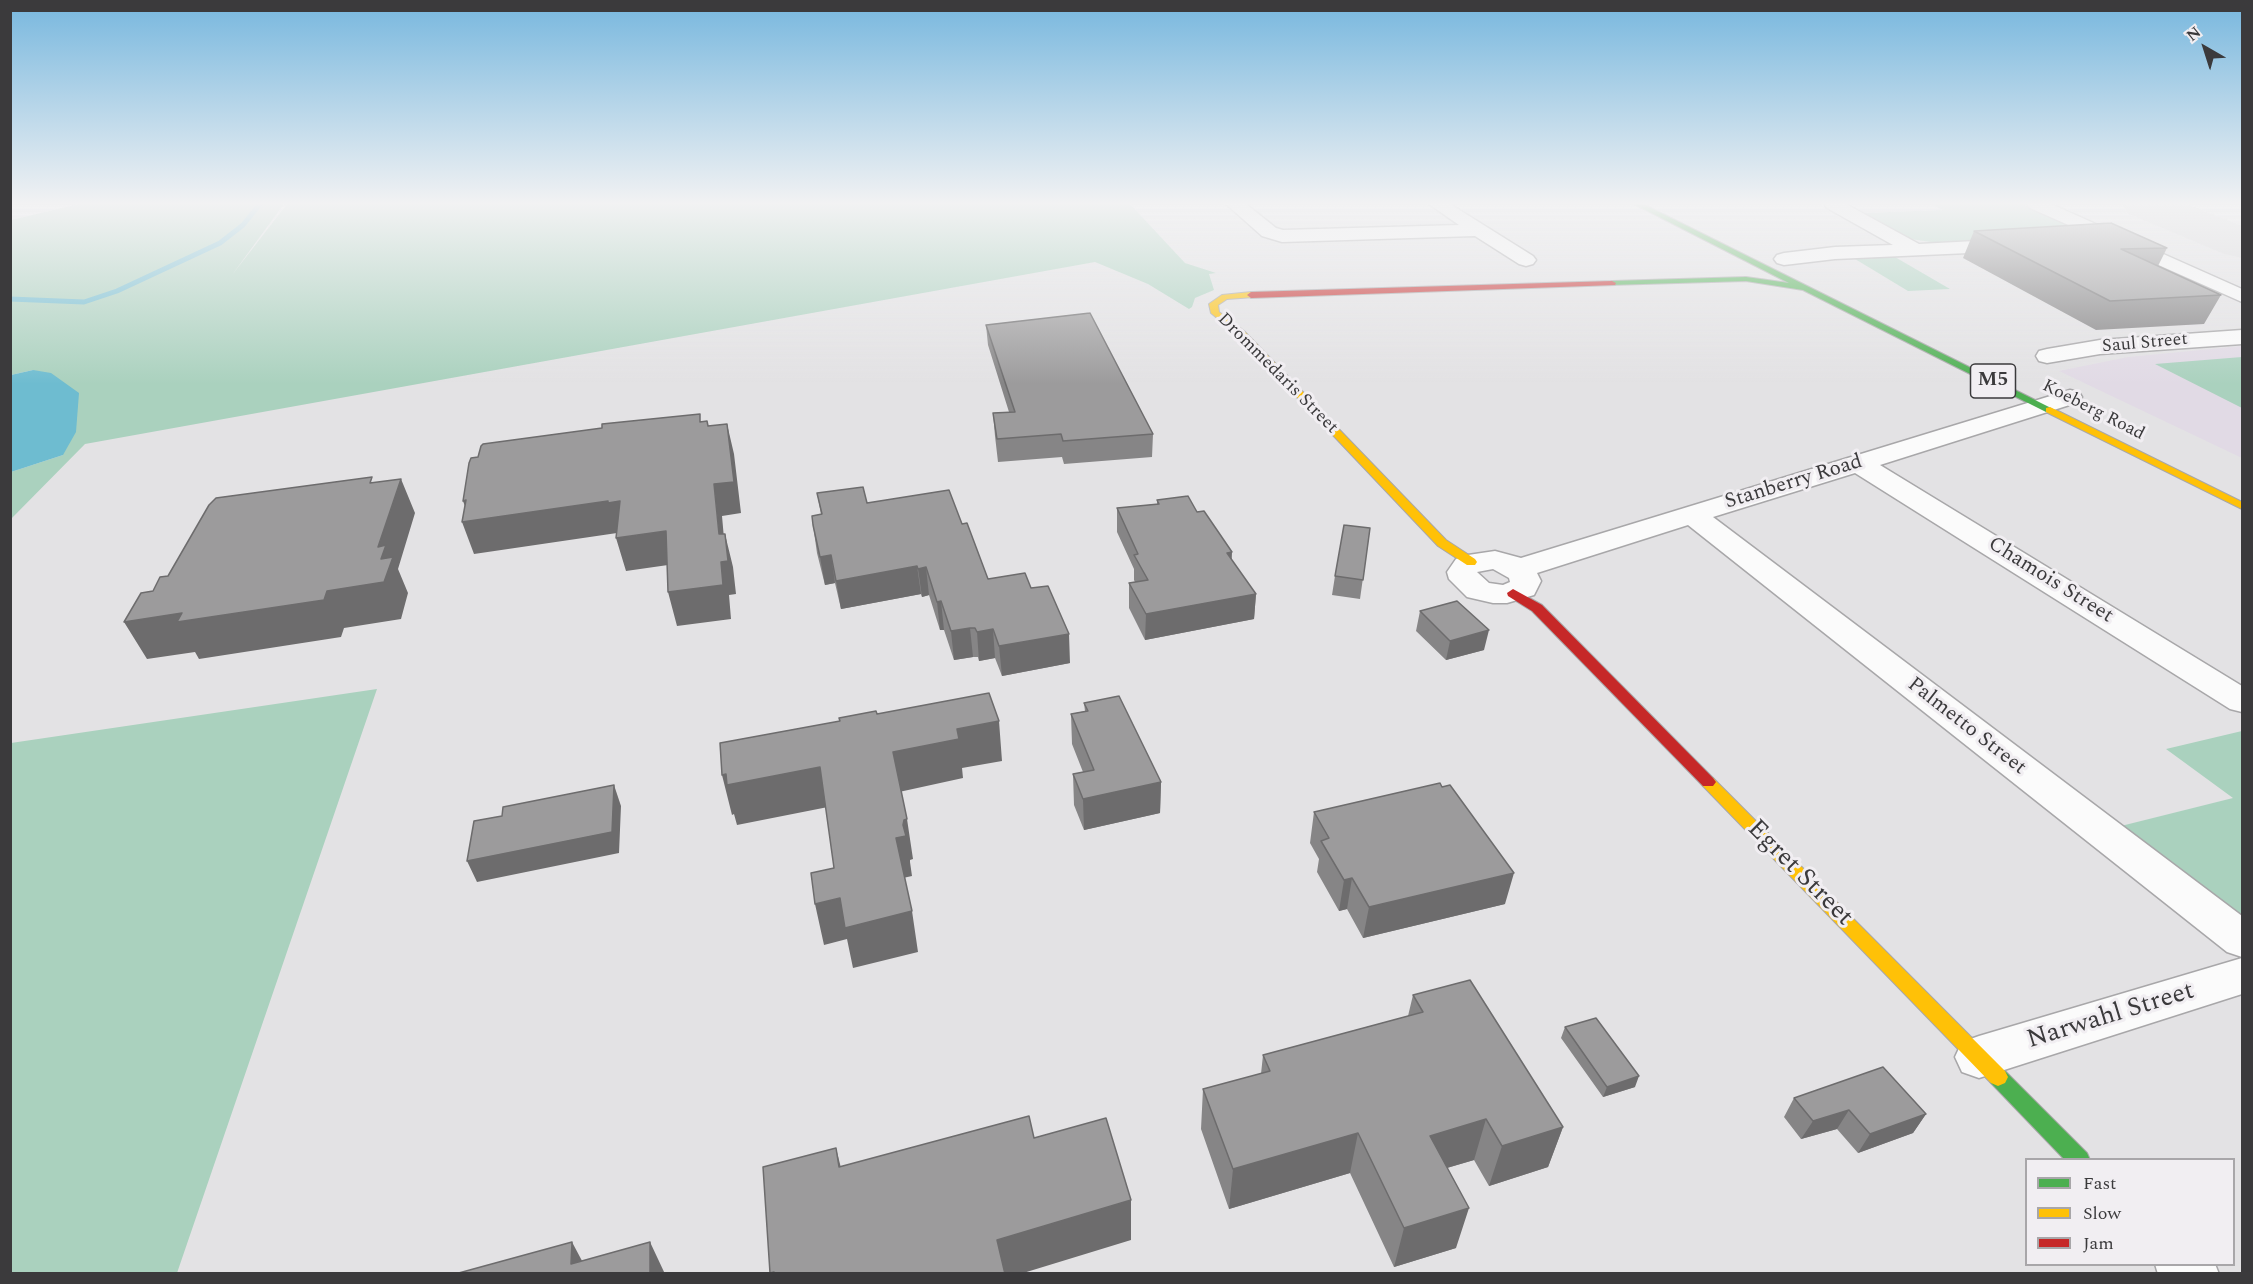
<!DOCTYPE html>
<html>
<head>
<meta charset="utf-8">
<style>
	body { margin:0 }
	#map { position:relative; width:2253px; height:1284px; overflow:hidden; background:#e3e2e4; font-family:Spectral,serif }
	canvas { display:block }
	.frame { position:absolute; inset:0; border:12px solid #3b3a3c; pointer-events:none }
	.legend { position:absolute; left:2025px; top:1158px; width:210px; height:108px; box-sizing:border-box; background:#f1eef2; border:2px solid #a8a6a9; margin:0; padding:8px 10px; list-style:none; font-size:18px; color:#3b3a3c }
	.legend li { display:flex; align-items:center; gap:12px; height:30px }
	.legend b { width:30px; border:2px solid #a8a6a9 }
	.north { position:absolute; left:2175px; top:18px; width:60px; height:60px; -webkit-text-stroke:4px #f1eef2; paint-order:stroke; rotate:321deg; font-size:16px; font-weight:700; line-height:24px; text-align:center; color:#3b3a3c }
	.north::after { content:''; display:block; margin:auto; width:21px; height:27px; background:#3b3a3c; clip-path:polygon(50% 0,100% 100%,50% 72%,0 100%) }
</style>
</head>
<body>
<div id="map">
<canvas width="2253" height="1284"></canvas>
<div class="frame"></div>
<ul class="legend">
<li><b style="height:8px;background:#4caf50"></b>Fast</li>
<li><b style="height:8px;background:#ffc107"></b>Slow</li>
<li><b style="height:8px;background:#c62828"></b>Jam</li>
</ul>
<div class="north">N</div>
</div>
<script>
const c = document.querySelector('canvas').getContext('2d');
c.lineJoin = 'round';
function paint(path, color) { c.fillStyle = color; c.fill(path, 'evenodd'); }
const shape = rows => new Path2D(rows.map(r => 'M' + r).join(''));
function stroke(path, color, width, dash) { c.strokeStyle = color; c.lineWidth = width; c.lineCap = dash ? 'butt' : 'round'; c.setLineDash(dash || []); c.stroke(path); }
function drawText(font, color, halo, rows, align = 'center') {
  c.font = font + ' Spectral,serif'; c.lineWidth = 6; c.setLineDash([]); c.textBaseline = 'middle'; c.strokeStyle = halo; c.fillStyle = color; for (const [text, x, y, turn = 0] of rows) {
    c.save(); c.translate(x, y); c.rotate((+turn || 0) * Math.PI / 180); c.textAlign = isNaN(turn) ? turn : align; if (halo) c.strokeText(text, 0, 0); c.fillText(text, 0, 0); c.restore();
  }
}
const education = shape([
	[2242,346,2242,458,2059,371,2128,357]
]);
const green = shape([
	[79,204,284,204,232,275,287,204,1130,204,1185,263,1216,273,1209,274,1214,290,1195,298,1192,307,1189,309,1148,284,1095,262,85,444,11,519,11,472,63,455,33,370,11,375,11,220],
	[1931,204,2022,204,2080,231,2074,237,1938,243,1910,239,1864,213,1943,210],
	[1895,257,1950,289,1908,291,1855,259],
	[2242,357,2242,408,2155,364],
	[377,689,177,1273,11,1273,11,743],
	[2242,731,2242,940,2101,831,2233,798,2166,749]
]);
const water = shape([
	[33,370,51,373,79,393,76,432,63,455,11,472,11,375]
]);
const stream = shape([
	[10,299,84,302,117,291,220,243,243,225,260,204]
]);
const taxiway = shape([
	[2122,204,2187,204,2242,226,2242,258,2224,254,2129,214,2122,204]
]);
const street = shape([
	[1226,204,1246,204,1276,228,1283,230,1459,225,1429,204,1450,204,1533,256,1536,260,1533,264,1526,266,1519,264,1475,236,1282,242,1262,236,1226,204],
	[1824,204,1846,204,1919,244,2013,239,2020,241,2022,245,2020,249,2013,251,1835,259,1784,265,1777,263,1774,259,1777,255,1784,253,1835,247,1893,245,1827,208,1824,204],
	[2027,204,2051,204,2242,289,2242,302,2030,208,2027,204],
	[2242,330,2242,344,2100,354,2047,363,2039,361,2036,356,2039,351,2047,349,2100,340,2242,330],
	[2070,390,2079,392,2082,397,2079,402,1880,465,2242,686,2242,712,2230,709,1855,473,1713,517,2242,916,2242,957,2227,952,1688,525,1537,573,1541,581,1534,595,1507,603,1493,603,1467,597,1449,579,1447,572,1456,559,1468,555,1495,551,1521,558,2070,390],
	[1493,569,1509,578,1510,582,1503,585,1489,583,1477,572,1493,569],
	[2242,958,2242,994,1979,1078,1962,1072,1955,1057,1962,1042,1979,1036,2242,958],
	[2155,1264,2215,1264,2219,1274,2158,1274,2155,1264]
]);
const fast = shape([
	[1634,204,1643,204,2055,410,2054,412,2046,412,1803,290,1746,281,1609,285,1608,283,1612,281,1746,277,1789,283,1634,204],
	[1998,1068,2005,1071,2087,1153,2090,1160,2065,1160,1991,1083,1988,1077,1991,1071,1998,1068]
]);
const slow = shape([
	[1251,292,1255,295,1254,297,1227,299,1218,305,1219,312,1244,331,1446,540,1475,559,1477,562,1475,565,1467,565,1438,546,1238,335,1211,313,1209,304,1222,295,1251,292],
	[2050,407,2242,502,2242,509,2046,412,2046,408,2050,407],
	[1708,777,1713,778,2005,1071,2008,1077,2005,1083,1998,1086,1991,1083,1703,786,1700,782,1703,778,1708,777]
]);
const jam = shape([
	[1612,281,1616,283,1615,285,1251,298,1247,295,1251,292,1612,281],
	[1513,589,1542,605,1713,778,1716,782,1713,786,1703,786,1532,611,1508,596,1507,593,1513,589]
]);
const wall = shape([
	[1974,231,2167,248,2158,266,2221,295,2204,324,2096,330,1963,258],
	[986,325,1153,434,1152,457,1064,464,1062,457,998,462,995,436,993,413,1009,412,988,345],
	[817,493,867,503,962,524,988,579,1031,588,1070,663,1002,676,995,658,979,661,978,657,973,657,954,660,944,630,940,630,929,595,922,597,921,594,841,609,835,583,825,585,817,553,813,525,821,514],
	[1157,500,1197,512,1256,594,1254,619,1145,640,1129,608,1129,583,1135,582,1134,580,1134,569,1117,532,1117,508,1157,504],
	[1370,528,1360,599,1332,595,1335,576],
	[1420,611,1484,650,1446,660,1416,631],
	[1084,703,1161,782,1160,813,1084,830,1074,805,1073,774,1083,772,1072,744,1071,714,1085,711],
	[1314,812,1505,904,1363,938,1347,909,1339,911,1317,872,1319,859,1310,843],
	[1413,995,1563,1127,1548,1167,1489,1186,1474,1160,1447,1168,1456,1248,1394,1267,1350,1173,1229,1209,1201,1129,1203,1089,1261,1074,1263,1055,1408,1016],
	[1565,1027,1635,1087,1603,1097,1561,1038],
	[1794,1098,1926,1114,1913,1133,1858,1153,1837,1129,1801,1139,1784,1117]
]);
const shadedWall = shape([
	[727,424,734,454,741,513,722,516,726,561,725,534,733,567,736,594,729,595,731,619,677,626,668,592,719,534,714,484],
	[401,479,415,513,398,569,408,593,401,619,344,628,341,637,199,659,195,652,147,659,124,622,381,559,378,547],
	[463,501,620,501,617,533,474,554,462,522,470,520],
	[666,531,675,564,626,571,616,538],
	[1232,552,1231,576,1227,553],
	[831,555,835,583,825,585,820,557],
	[917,566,921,594,841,609,836,581],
	[926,567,929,595,922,597,918,569],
	[1256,594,1254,619,1145,640,1146,614],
	[941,601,944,630,940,630,937,602],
	[970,628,973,657,954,660,951,631],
	[993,629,995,658,979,661,977,632],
	[1489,630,1484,650,1446,660,1450,641],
	[1069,634,1070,663,1002,676,999,646],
	[999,721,1002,761,962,768,963,778,899,792,893,752,957,729],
	[820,767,828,807,737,825,734,814,732,815,722,775],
	[1161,782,1160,813,1084,830,1083,799],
	[614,785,621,806,619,853,477,882,467,861],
	[907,819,913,859,910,860,910,862,912,876,903,878,896,838,903,825,904,820],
	[1514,873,1505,904,1363,938,1369,907],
	[1352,878,1347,909,1339,911,1344,880],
	[840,898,912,911,918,952,853,968,847,939,824,945,815,904],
	[1639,1076,1635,1087,1603,1097,1607,1087],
	[1849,1110,1837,1129,1801,1139,1813,1121],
	[1926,1114,1913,1133,1858,1153,1870,1134],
	[1486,1119,1474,1160,1419,1176,1430,1136],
	[1563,1127,1548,1167,1489,1186,1502,1146],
	[1358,1133,1350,1173,1229,1209,1233,1169],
	[836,1148,846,1188,839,1167],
	[1131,1200,1131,1240,1020,1274,1002,1274,997,1240],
	[1469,1208,1456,1248,1394,1267,1404,1228],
	[572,1242,589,1274,571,1264],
	[650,1242,665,1274,650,1274]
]);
const building = shape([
	[2111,223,2167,248,2121,249,2221,295,2110,301,1974,231,2111,223],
	[1090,313,1153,434,1063,441,1061,434,997,439,993,413,1015,412,986,325,1090,313],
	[700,414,700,422,707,421,708,426,727,424,734,482,714,484,719,534,725,534,728,561,721,562,723,585,668,592,666,531,616,538,620,501,608,503,608,501,462,522,466,500,463,501,469,463,471,458,478,457,481,446,483,444,602,428,602,424,700,414],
	[372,477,370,483,401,479,378,547,386,545,381,559,393,557,384,582,327,591,324,600,177,622,182,613,124,622,141,593,153,591,160,577,168,576,209,505,216,498,372,477],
	[863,487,867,503,949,490,962,524,967,523,988,579,1025,573,1031,588,1048,586,1069,634,999,646,993,629,977,632,975,628,970,628,951,631,941,601,937,602,926,567,918,569,917,566,836,581,831,555,820,557,813,525,812,516,822,514,817,493,863,487],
	[1188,496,1197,512,1204,511,1232,552,1227,553,1256,594,1146,614,1129,583,1148,580,1134,555,1138,554,1117,508,1159,504,1157,500,1188,496],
	[1344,525,1370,528,1363,580,1335,576,1344,525],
	[1457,601,1489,630,1450,641,1420,611,1457,601],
	[989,693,999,721,957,729,959,739,893,752,907,819,904,820,903,825,906,836,896,838,912,911,845,928,840,898,815,904,811,873,834,868,820,767,727,785,726,774,722,775,720,743,840,721,839,718,876,711,877,714,989,693],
	[1119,696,1161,782,1083,799,1073,774,1094,770,1071,714,1088,711,1084,703,1119,696],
	[1440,783,1442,787,1450,785,1514,873,1369,907,1352,878,1344,880,1321,841,1329,838,1314,812,1440,783],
	[614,785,612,832,467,861,474,821,502,816,503,807,614,785],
	[1470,980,1563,1127,1502,1146,1486,1119,1430,1136,1469,1208,1404,1228,1358,1133,1233,1169,1203,1089,1270,1071,1263,1055,1423,1012,1413,995,1470,980],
	[1596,1018,1639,1076,1607,1087,1565,1027,1596,1018],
	[1883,1067,1926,1114,1870,1134,1849,1110,1813,1121,1794,1098,1883,1067],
	[1029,1116,1034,1138,1106,1118,1131,1200,997,1240,1005,1274,774,1274,774,1272,770,1273,763,1167,836,1148,839,1167,1029,1116],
	[572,1242,571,1264,650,1242,650,1274,455,1274,572,1242]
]);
const farStreetnames = [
	["Saul Street",2145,344,-5],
	["Drommedaris Street",1277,374,45],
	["Koeberg Road",2093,411,27]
];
const shields = [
	[1993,381,45]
];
const shieldNames = [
	["M5",1993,381]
];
const streetNames = [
	["Stanberry Road",1794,483,-17],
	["Chamois Street",2050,581,32],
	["Palmetto Street",1966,727,38]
];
const nearStreetnames = [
	["Egret Street",1799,874,45],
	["Narwahl Street",2111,1017,-17]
];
paint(education, '#e1dae5');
paint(green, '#aad1be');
paint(water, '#6ebcd0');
stroke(stream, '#6ebcd0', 5);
paint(taxiway, '#d9d8da');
stroke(street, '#a8a7a9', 3);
stroke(fast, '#a8a7a9', 2);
stroke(slow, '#a8a7a9', 2);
stroke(jam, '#a8a7a9', 2);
paint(street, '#fbfbfb');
paint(fast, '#4caf50');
paint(slow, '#ffc107');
paint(jam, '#c62828');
paint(wall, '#868586');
paint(shadedWall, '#6d6c6d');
paint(building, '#9c9b9c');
stroke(building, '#6d6c6d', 1.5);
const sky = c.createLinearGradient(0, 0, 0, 384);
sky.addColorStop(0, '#77b7de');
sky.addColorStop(0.53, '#f2f2f3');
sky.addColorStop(1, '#f2f2f300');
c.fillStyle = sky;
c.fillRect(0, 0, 2253, 384);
drawText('18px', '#3b3a3c', '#f1eef2', farStreetnames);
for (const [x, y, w] of shields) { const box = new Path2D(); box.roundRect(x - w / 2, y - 17, w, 34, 4.5); c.fillStyle = '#f1eef2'; c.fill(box); stroke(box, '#3b3a3c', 1.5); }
drawText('bold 20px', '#3b3a3c', null, shieldNames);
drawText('21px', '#3b3a3c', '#f1eef2', streetNames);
drawText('26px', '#3b3a3c', '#f1eef2', nearStreetnames);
</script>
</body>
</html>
